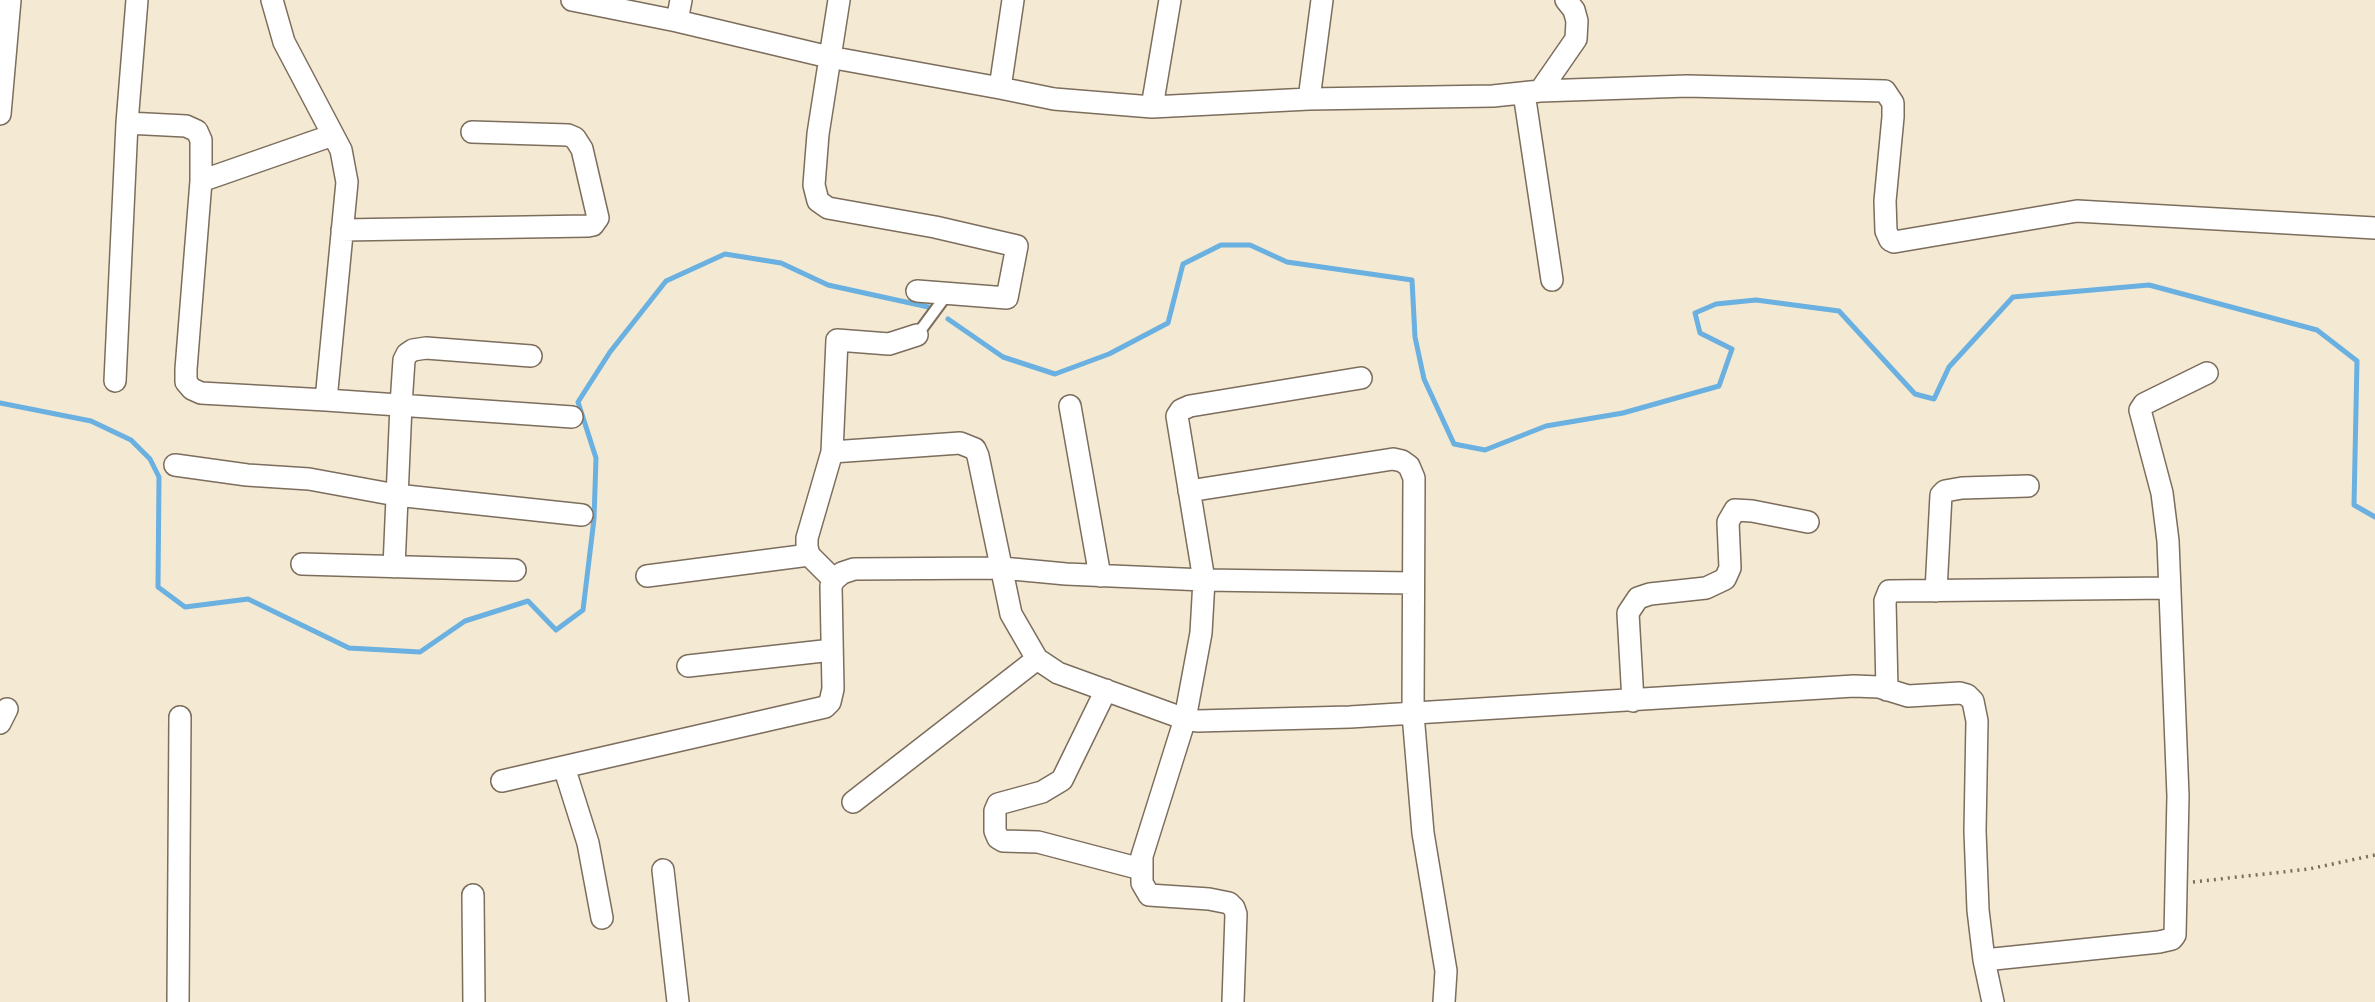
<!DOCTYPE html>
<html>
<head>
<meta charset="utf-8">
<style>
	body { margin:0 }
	canvas { display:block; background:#f4e9d2 }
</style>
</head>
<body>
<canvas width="2375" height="1002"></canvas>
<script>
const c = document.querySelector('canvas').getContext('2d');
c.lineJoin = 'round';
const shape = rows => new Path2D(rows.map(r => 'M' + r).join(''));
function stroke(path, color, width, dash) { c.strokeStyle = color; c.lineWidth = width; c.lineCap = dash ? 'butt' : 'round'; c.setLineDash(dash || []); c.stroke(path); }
const stream = shape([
	[948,319,1003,357,1055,374,1109,354,1168,323,1183,264,1221,245,1250,245,1287,262,1412,280,1415,337,1424,379,1454,444,1485,450,1546,426,1623,413,1719,386,1732,349,1700,333,1695,313,1716,304,1756,300,1839,311,1915,394,1934,399,1949,367,2013,297,2149,285,2317,330,2357,361,2354,505,2375,517],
	[0,403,91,421,131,440,150,459,159,477,158,587,185,607,248,599,349,648,420,652,465,621,528,601,556,630,583,610,594,519,596,458,578,402,610,352,666,281,725,254,781,263,828,285,933,308]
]);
const path = shape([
	[2193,882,2309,869,2375,855]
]);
const service = shape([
	[917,335,948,293]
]);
const minor = shape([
	[572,0,677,21,829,57,1000,88,1054,99,1152,107,1309,99,1493,96,1540,91,1576,39,1577,21,1574,10,1566,0],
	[839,0,818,134,814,185,818,201,828,208,935,227,1017,246,1007,298,917,291],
	[677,21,681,0],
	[1000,88,1013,0],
	[1540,91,1687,86,1885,91,1893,103,1893,117,1885,201,1886,231,1890,240,1894,242,2077,211,2375,228],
	[1524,93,1552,280],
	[1309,99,1322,0],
	[1152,107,1170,0],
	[0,114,10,0],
	[127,123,186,126,197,131,201,140,201,181,186,369,186,382,192,389,201,393,326,400,347,182,341,150,284,42,272,0],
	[201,181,333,135],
	[342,230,588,226,593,225,598,218,582,149,575,138,568,135,472,132],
	[115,381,127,123,137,0],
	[326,400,572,417],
	[1070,406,1100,576],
	[832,452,960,443,975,449,978,456,1011,614,1037,659,1058,673,1185,719,1197,721,1350,717,1854,686,1879,687,1908,696,1960,693,1967,695,1973,701,1977,721,1975,831,1978,910,1984,960,1993,1002],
	[175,465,247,475,309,479,396,495,582,515],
	[1189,491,1393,459,1402,461,1409,466,1414,478,1413,714,1423,833,1446,971,1444,1002],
	[302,564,515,570],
	[394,567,401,405,404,360,407,354,413,350,426,348,531,356],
	[647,576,809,555],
	[834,580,809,555,807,547,807,538,832,452,837,340,889,344,917,335],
	[1936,591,1941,495,1945,491,1962,488,2028,486],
	[688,666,832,650],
	[1106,690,1062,780,1042,792,998,804,995,811,995,831,998,838,1003,841,1038,842,1141,869],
	[1887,690,1885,601,1889,591,2170,588],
	[1633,701,1628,613,1638,598,1650,594,1706,588,1725,579,1730,568,1728,522,1735,510,1752,511,1808,522],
	[0,723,7,709],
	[564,767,588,843,602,918],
	[502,781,825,707,830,702,833,689,831,586,834,580,842,573,854,569,1002,568,1066,574,1204,580,1413,583],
	[853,802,1037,659],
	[663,870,678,1002],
	[473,895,474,1002],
	[1984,960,2159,942,2172,939,2175,935,2178,796,2168,541,2162,493,2140,410,2144,404,2207,373],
	[178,1002,180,717],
	[1233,1002,1236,914,1234,908,1229,903,1209,899,1149,895,1142,883,1142,856,1185,719,1201,633,1204,580,1177,416,1181,410,1190,406,1361,378]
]);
stroke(stream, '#6ab0e0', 5);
stroke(service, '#7c6d5d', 14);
stroke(minor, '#7c6d5d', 24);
stroke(path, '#7c6d5d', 3.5, [2, 5]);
stroke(service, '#fff', 10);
stroke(minor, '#fff', 21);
</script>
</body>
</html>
